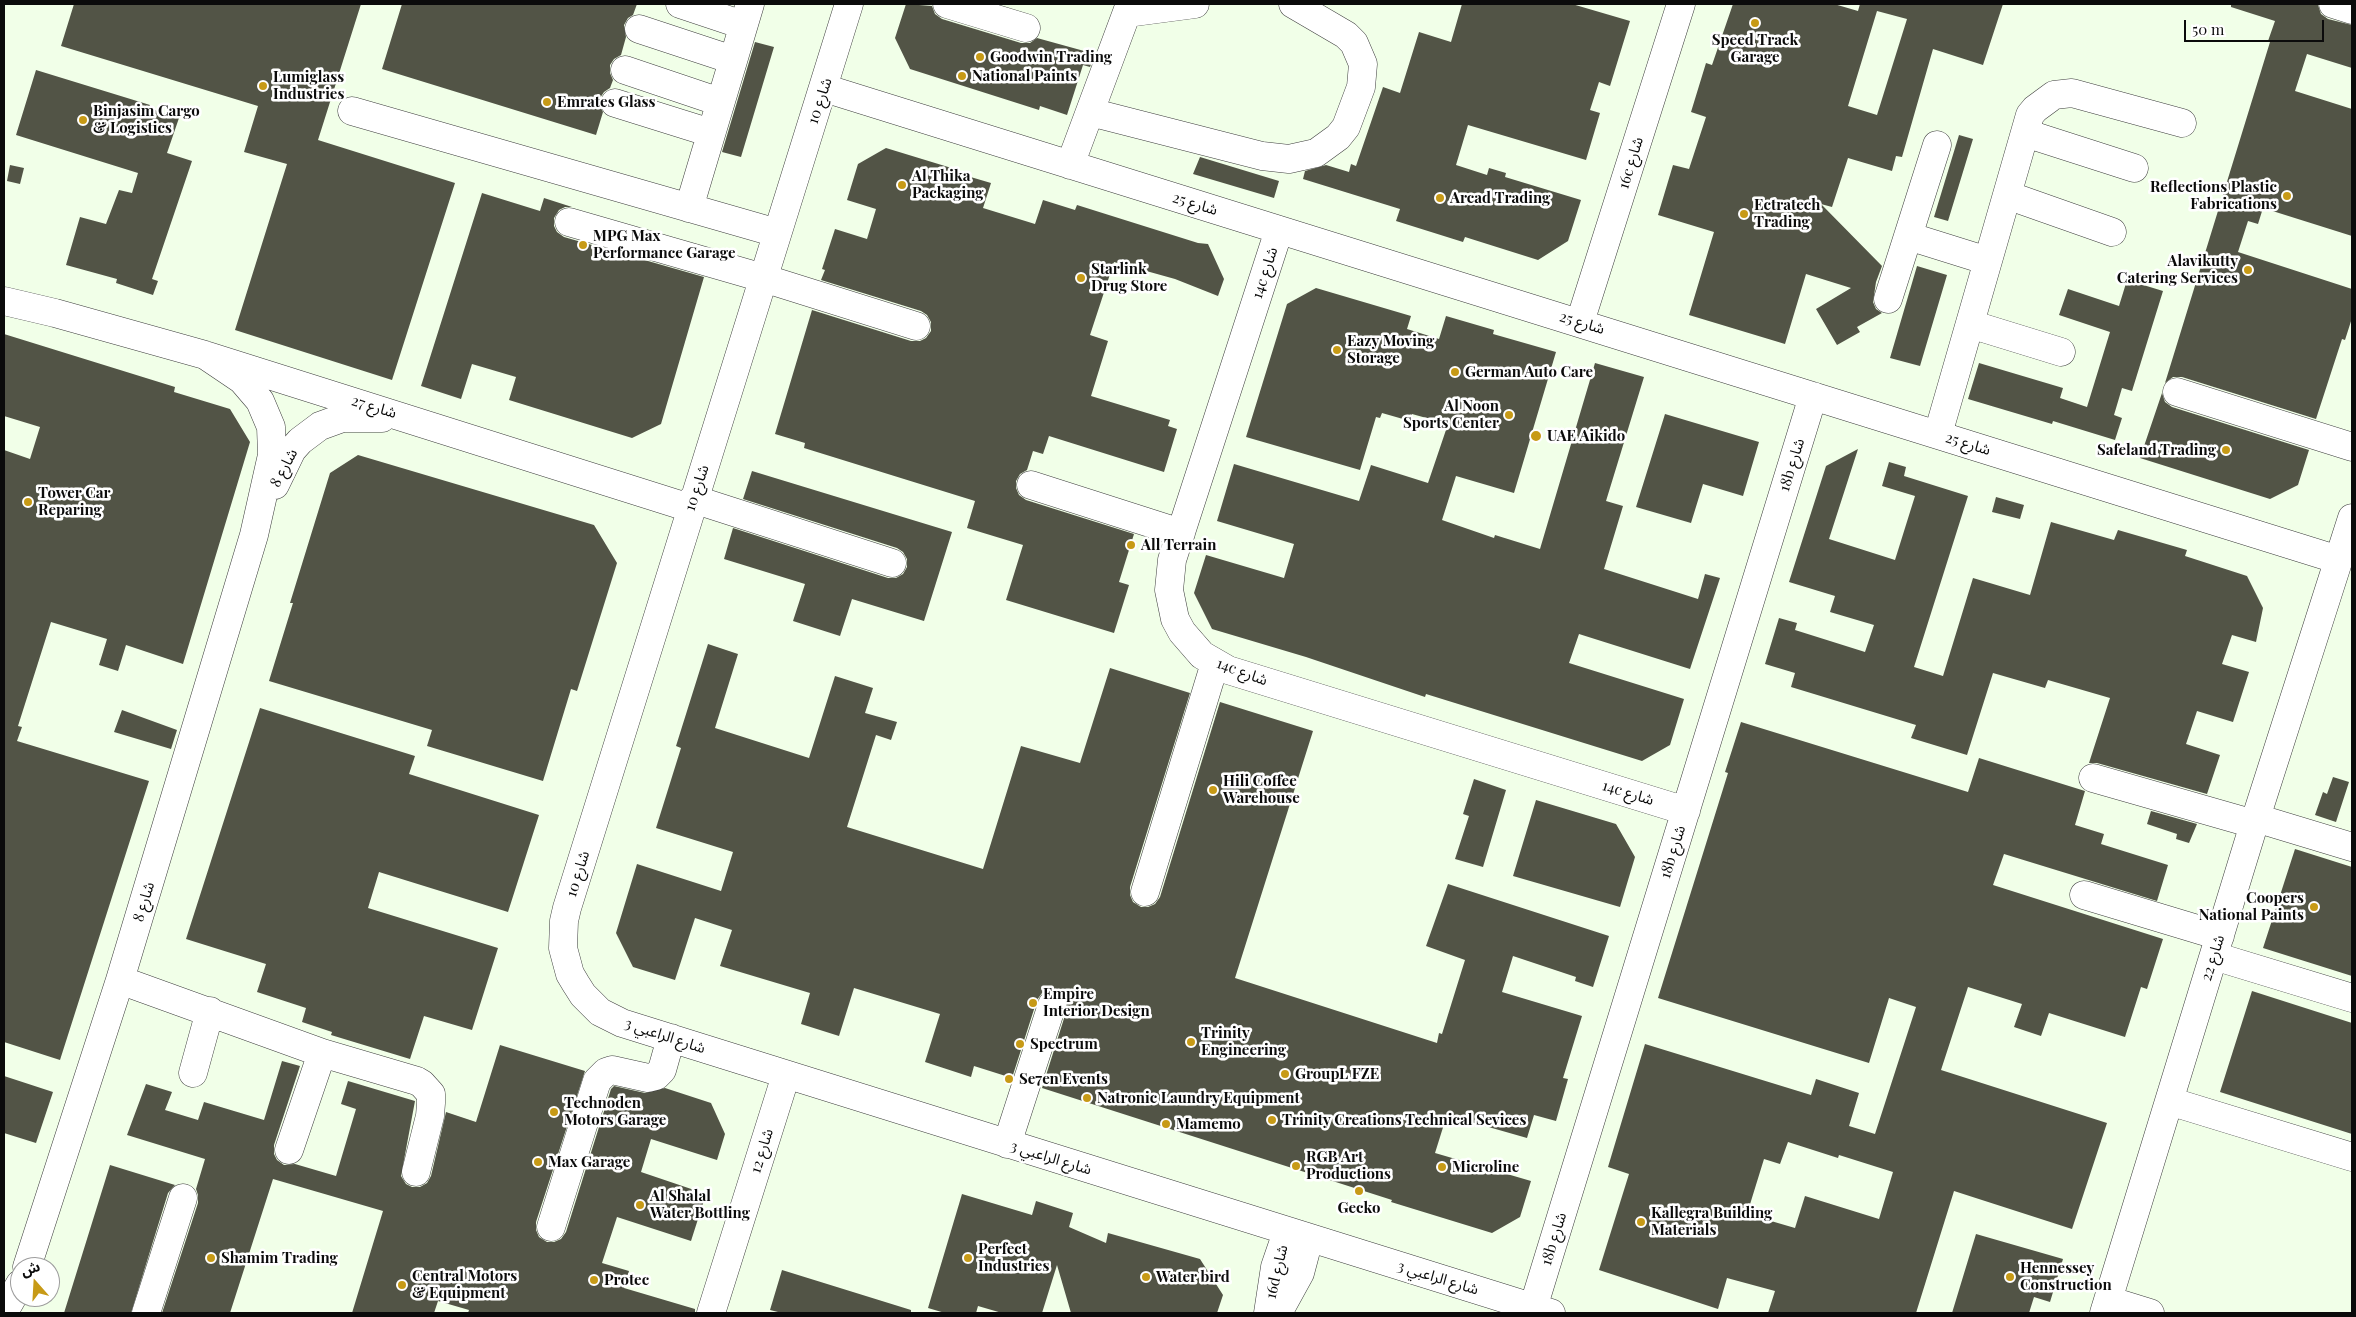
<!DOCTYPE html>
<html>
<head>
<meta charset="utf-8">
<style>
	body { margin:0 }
	#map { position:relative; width:2356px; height:1317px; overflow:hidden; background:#f1ffe8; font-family:"Playfair Display","Noto Sans Arabic",serif }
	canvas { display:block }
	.frame { position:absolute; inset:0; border:5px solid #0b0b0b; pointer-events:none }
	.north { position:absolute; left:10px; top:1257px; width:50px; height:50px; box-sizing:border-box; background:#fff; border:1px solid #9d9d9d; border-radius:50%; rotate:341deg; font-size:14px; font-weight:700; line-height:20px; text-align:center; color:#0b0b0b }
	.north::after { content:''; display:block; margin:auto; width:18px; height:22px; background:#c79a16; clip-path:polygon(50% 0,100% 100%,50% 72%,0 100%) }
	.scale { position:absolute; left:2184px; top:20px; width:140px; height:22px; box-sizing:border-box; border:2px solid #0b0b0b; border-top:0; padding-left:6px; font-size:15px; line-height:18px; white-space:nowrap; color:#0b0b0b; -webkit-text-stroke:4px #fff; paint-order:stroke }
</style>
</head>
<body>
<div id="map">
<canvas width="2356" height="1317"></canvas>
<div class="frame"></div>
<div class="north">ش</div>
<div class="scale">50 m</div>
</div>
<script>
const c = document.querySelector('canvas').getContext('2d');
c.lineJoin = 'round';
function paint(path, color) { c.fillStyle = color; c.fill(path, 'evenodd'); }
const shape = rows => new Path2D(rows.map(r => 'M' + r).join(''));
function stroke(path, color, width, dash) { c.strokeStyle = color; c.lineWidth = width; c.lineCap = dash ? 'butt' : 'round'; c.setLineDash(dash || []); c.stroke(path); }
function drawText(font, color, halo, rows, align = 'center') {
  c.font = font + ' "Playfair Display","Noto Sans Arabic",serif'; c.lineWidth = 5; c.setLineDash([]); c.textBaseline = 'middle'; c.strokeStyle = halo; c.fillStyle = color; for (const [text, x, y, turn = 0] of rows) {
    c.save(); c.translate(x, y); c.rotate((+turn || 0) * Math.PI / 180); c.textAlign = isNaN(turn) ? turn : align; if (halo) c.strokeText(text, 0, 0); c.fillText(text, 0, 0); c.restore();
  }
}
const building = shape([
	[74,4,361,4,318,140,455,183,392,380,235,330,287,164,244,152,258,106,61,46],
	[402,4,637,4,633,15,628,18,624,25,626,37,621,55,614,59,610,65,610,73,613,80,610,88,604,92,600,98,600,106,603,112,596,135,382,69],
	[906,4,932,6,935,14,942,19,1021,43,1030,43,1037,38,1095,54,1090,67,1083,65,1067,115,1040,106,1039,110,910,69,895,38],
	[1462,4,1572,4,1630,21,1610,86,1599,82,1590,110,1600,113,1586,160,1468,125,1456,165,1487,175,1489,168,1506,173,1505,177,1581,200,1568,241,1538,260,1465,237,1463,242,1396,221,1400,209,1303,179,1305,171,1326,165,1349,172,1351,164,1356,166,1383,87,1400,93,1419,32,1451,42],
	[1733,4,1834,4,1858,11,1860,4,2003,4,1983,65,1933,49,1902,157,1896,156,1892,171,1848,158,1832,207,1821,204,1882,266,1876,282,1873,302,1876,309,1882,313,1857,327,1860,332,1837,345,1816,309,1851,288,1806,274,1785,344,1689,315,1714,232,1658,215,1673,165,1689,169,1706,117,1691,112,1706,63,1712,65],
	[1877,11,1907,19,1877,115,1848,106],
	[2231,4,2315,4,2318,5,2321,14,2328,19,2352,25,2352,68,2307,54,2295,91,2352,109,2352,236,2263,208,2258,224,2248,221,2238,252,2352,289,2352,318,2345,340,2342,339,2316,419,2182,377,2173,377,2165,383,2270,42,2268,41,2275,21,2231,7],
	[755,42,774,47,741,157,722,152],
	[36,70,150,105,149,108,179,118,167,153,192,161,152,279,158,281,153,295,116,283,117,279,66,265,80,217,106,224,119,190,132,193,138,173,16,135],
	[1959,135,1973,139,1948,221,1934,217],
	[886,148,958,170,957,173,991,183,983,208,1035,224,1043,200,1075,210,1077,205,1198,243,1208,244,1224,279,1218,296,1175,279,1114,262,1090,335,1108,341,1091,396,1170,420,1168,426,1177,429,1164,472,1049,436,1043,454,1033,451,1027,470,1020,474,1016,481,1016,488,1019,495,1026,500,1134,534,1119,582,1129,585,1114,633,1006,600,1023,545,967,528,975,501,804,448,805,443,775,434,812,310,911,341,920,341,926,338,931,331,931,322,927,315,921,311,821,280,825,270,822,269,835,229,867,239,876,209,847,200,858,164],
	[1200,157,1279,181,1274,198,1193,174],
	[10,165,24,168,20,184,7,181],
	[482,193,540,211,544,198,572,207,565,207,559,210,554,218,554,226,557,232,564,237,704,277,661,424,632,438,509,400,516,377,472,364,461,399,421,386],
	[1917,266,1947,275,1920,366,1890,358],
	[2127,280,2163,291,2132,391,2122,388,2114,415,2122,418,2115,440,2053,421,2052,424,1968,399,1979,363,2063,388,2060,398,2087,407,2110,332,2059,315,2068,289,2119,306],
	[1316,288,1411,316,1407,329,1439,339,1446,316,1494,330,1493,334,1556,352,1514,493,1456,476,1442,520,1494,538,1495,535,1540,549,1595,363,1644,377,1606,501,1623,506,1604,569,1698,599,1705,574,1720,578,1690,669,1579,634,1569,663,1684,699,1670,745,1642,761,1426,694,1425,697,1306,657,1212,629,1194,593,1206,555,1284,578,1294,544,1217,521,1234,464,1359,501,1371,465,1428,483,1448,424,1412,414,1410,421,1382,413,1380,418,1376,417,1360,470,1246,437,1287,304],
	[4,334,175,387,174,392,230,409,250,442,183,664,126,645,118,671,99,665,107,639,51,622,18,726,22,727,17,741,149,781,60,1060,4,1042,4,450,30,459,40,427,4,416],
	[2162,393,2165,402,2172,407,2309,450,2298,485,2270,499,2140,458],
	[1665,414,1759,442,1743,496,1703,484,1691,523,1636,507],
	[1858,449,1829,539,1895,560,1915,496,1882,486,1889,462,1906,467,1904,476,1968,496,1914,667,1943,676,1973,578,2030,595,2051,522,2114,540,2118,530,2187,550,2185,556,2247,576,2263,608,2256,642,2232,635,2222,664,2249,672,2233,722,2197,711,2186,744,2220,755,2207,794,2097,763,2089,763,2110,698,2048,680,2045,688,1993,673,1967,755,1911,738,1916,725,1791,687,1795,673,1765,664,1779,618,1797,623,1795,630,1865,652,1874,625,1830,612,1835,596,1789,582,1826,466],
	[358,455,594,525,617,563,577,691,571,689,543,781,427,746,432,730,269,681,293,603,290,603,330,473],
	[752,471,952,532,924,621,852,599,840,636,793,621,805,584,724,559,733,528,888,578,896,578,903,574,907,567,907,559,903,552,897,548,743,499],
	[1996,497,2024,505,2020,519,1992,512],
	[708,644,738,654,715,728,809,758,835,676,873,688,865,713,897,722,891,740,876,735,847,827,983,869,1021,746,1080,763,1110,668,1190,693,1130,887,1130,895,1133,902,1141,907,1148,907,1155,904,1160,897,1220,702,1313,731,1235,978,1437,1043,1439,1033,1442,1034,1465,960,1426,946,1448,884,1609,936,1593,987,1575,981,1576,977,1513,956,1502,992,1582,1016,1563,1078,1568,1079,1556,1121,1534,1115,1527,1138,1457,1118,1455,1124,1445,1121,1435,1153,1531,1181,1520,1217,1492,1233,1391,1202,1392,1200,1042,1088,1067,1009,1067,1002,1064,995,1056,990,1049,990,1042,993,1037,1000,1012,1078,974,1066,971,1077,925,1062,940,1014,854,988,839,1036,801,1024,810,993,720,966,732,930,695,918,675,980,633,967,616,933,637,864,721,891,733,852,656,828,681,748,676,746],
	[260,708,415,756,409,774,539,815,508,912,379,872,368,908,498,948,472,1030,424,1016,410,1059,331,1035,332,1032,302,1022,306,1008,257,992,266,964,186,939],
	[122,710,177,730,171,749,114,732],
	[1741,722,1968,792,1979,758,2085,791,2075,825,2104,834,2101,844,2168,865,2157,901,2004,854,1993,885,2163,939,2147,989,2141,987,2125,1037,2049,1013,2041,1036,2014,1027,2022,1004,1968,987,1941,1070,2107,1123,2072,1229,1954,1191,1916,1313,1768,1313,1775,1291,1727,1278,1718,1309,1599,1270,1629,1174,1608,1167,1645,1044,1811,1095,1816,1079,1859,1093,1849,1126,1875,1134,1916,1007,1889,998,1869,1063,1658,998,1728,773,1725,772],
	[1788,1142,1838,1158,1839,1155,1893,1172,1879,1219,1805,1196,1795,1228,1747,1214,1764,1159,1780,1164],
	[2333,777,2349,782,2336,822,2315,815,2323,792,2327,794],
	[1474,779,1506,790,1483,867,1455,859,1469,816,1463,814],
	[1536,800,1616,824,1635,857,1620,907,1513,876],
	[2151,811,2197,824,2189,843,2176,839,2177,834,2147,824],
	[2295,849,2352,867,2352,976,2263,948],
	[2252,991,2352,1023,2352,1134,2220,1092],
	[500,1045,585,1071,536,1222,536,1230,539,1237,547,1242,554,1242,561,1239,566,1232,611,1089,614,1086,645,1093,665,1088,711,1103,725,1134,717,1160,651,1139,641,1172,706,1194,691,1241,617,1217,602,1263,629,1271,624,1288,695,1309,695,1313,468,1313,469,1310,438,1301,434,1313,352,1313,383,1211,273,1179,230,1313,162,1313,198,1203,198,1195,196,1189,205,1159,127,1135,146,1084,172,1092,165,1110,198,1120,204,1102,264,1120,282,1061,300,1066,274,1145,274,1154,277,1160,284,1165,295,1164,336,1176,356,1109,341,1104,348,1081,415,1101,401,1176,406,1184,412,1187,420,1187,427,1183,431,1176,446,1112,476,1122],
	[4,1076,53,1092,36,1143,4,1133],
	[110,1165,175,1185,168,1193,131,1313,64,1313],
	[962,1194,1032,1215,1036,1201,1073,1213,1069,1227,1106,1243,1108,1233,1200,1259,1223,1295,1217,1313,1071,1313,1057,1265,1042,1313,1002,1313,978,1306,976,1313,945,1313,928,1308],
	[1976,1234,2063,1259,2050,1302,2034,1297,2029,1313,1952,1313],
	[782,1270,911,1310,911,1313,782,1313,770,1310]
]);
const minor = shape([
	[680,4,743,25],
	[849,4,567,908,564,921,563,948,570,974,576,984,583,995,600,1012,622,1023,1551,1313],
	[947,4,1026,28],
	[2333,4,2352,10],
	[1127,13,1195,4],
	[639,29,733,60],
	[625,70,720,102],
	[824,88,2339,560],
	[615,103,711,133],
	[352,111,777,233],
	[1090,112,1262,156,1289,159,1316,153,1338,137,1346,127,1361,87,1363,64,1354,43,1346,35,1293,4],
	[2025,133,2134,168],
	[1070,165,1130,4],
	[2007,195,2112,232],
	[689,208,750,4],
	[569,222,763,278,916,326],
	[1279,230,1172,560,1169,590,1175,619,1182,632,1202,655,1228,670,1686,811],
	[1908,236,1988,261],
	[1888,299,1937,145],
	[4,301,55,313,205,355,690,508],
	[1580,322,1681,4],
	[1970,324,2061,352],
	[2177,392,2352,447],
	[1938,434,2030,115,2035,109,2054,95,2072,93,2182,123],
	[275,485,292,450,300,441,320,426,342,418,382,418],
	[1031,485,1181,533],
	[693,499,892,563],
	[2093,778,2254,824],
	[2256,818,2352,847],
	[1145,892,1215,663],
	[2084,895,2220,936],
	[2214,956,2352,998],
	[120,980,322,1053,417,1081,422,1084,431,1094,431,1103,430,1116,416,1172],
	[193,1073,210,1011],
	[2169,1101,2352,1157],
	[1007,1144,1052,1005],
	[289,1150,322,1053],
	[551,1227,597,1081,606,1072,612,1070,648,1078,656,1076,662,1070,671,1038],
	[27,1267,120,980,254,535,272,455,271,427,260,401,242,380,205,355],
	[2108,1300,2150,1313],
	[1533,1308,1813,396],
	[4,1312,20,1284],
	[146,1313,183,1198],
	[711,1313,786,1075],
	[1268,1313,1275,1267,1287,1232],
	[1278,1313,1300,1273,1309,1239],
	[2104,1313,2254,824,2352,518]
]);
const markers = [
	[1755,23,5,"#c79a16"],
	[980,57,5,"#c79a16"],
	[962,76,5,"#c79a16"],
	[263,86,5,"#c79a16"],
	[547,102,5,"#c79a16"],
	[83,120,5,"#c79a16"],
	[902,185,5,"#c79a16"],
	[2287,196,5,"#c79a16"],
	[1440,198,5,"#c79a16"],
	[1744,214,5,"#c79a16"],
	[583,245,5,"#c79a16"],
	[2248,270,5,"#c79a16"],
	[1081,278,5,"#c79a16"],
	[1337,350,5,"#c79a16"],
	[1455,372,5,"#c79a16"],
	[1509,415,5,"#c79a16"],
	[1536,436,6,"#c79a16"],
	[2226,450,5,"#c79a16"],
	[28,502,5,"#c79a16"],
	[1131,545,5,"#c79a16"],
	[1213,790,5,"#c79a16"],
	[2314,907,5,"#c79a16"],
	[1033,1003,5,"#c79a16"],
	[1191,1042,5,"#c79a16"],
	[1020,1044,5,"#c79a16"],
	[1285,1074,5,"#c79a16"],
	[1009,1079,5,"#c79a16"],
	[1087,1098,5,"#c79a16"],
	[554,1112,5,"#c79a16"],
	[1272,1120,5,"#c79a16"],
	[1166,1124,5,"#c79a16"],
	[538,1162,5,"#c79a16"],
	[1296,1166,5,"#c79a16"],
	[1442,1167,5,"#c79a16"],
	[1359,1191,5,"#c79a16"],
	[640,1205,5,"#c79a16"],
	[1641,1222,5,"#c79a16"],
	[211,1258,5,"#c79a16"],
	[968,1258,5,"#c79a16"],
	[1146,1277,5,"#c79a16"],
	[2010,1277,5,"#c79a16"],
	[594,1280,5,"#c79a16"],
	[402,1285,5,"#c79a16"]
];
const poiNames = [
	["Speed Track",1755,40,"center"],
	["Garage",1755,57,"center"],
	["Goodwin Trading",990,57],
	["National Paints",972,76],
	["Lumiglass",273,77],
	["Industries",273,94],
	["Emrates Glass",557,102],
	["Binjasim Cargo",93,111],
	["& Logistics",93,128],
	["Al Thika",912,176],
	["Packaging",912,193],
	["Reflections Plastic",2277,187,"right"],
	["Fabrications",2277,204,"right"],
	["Arcad Trading",1450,198],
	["Ectratech",1754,205],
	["Trading",1754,222],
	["MPG Max",593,236],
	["Performance Garage",593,253],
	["Alavikutty",2238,261,"right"],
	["Catering Services",2238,278,"right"],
	["Starlink",1091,269],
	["Drug Store",1091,286],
	["Eazy Moving",1347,341],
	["Storage",1347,358],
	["German Auto Care",1465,372],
	["Al Noon",1499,406,"right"],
	["Sports Center",1499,423,"right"],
	["UAE Aikido",1547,436],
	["Safeland Trading",2216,450,"right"],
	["Tower Car",38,493],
	["Reparing",38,510],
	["All Terrain",1141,545],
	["Hili Coffee",1223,781],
	["Warehouse",1223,798],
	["Coopers",2304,898,"right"],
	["National Paints",2304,915,"right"],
	["Empire",1043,994],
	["Interior Design",1043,1011],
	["Trinity",1201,1033],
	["Engineering",1201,1050],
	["Spectrum",1030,1044],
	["GroupL FZE",1295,1074],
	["Se7en Events",1019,1079],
	["Natronic Laundry Equipment",1097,1098],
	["Technoden",564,1103],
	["Motors Garage",564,1120],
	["Trinity Creations Technical Sevices",1282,1120],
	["Mamemo",1176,1124],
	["RGB Art",1306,1157],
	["Productions",1306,1174],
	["Max Garage",548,1162],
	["Microline",1452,1167],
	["Al Shalal",650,1196],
	["Water Bottling",650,1213],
	["Gecko",1359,1208,"center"],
	["Kallegra Building",1651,1213],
	["Materials",1651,1230],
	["Perfect",978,1249],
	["Industries",978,1266],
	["Shamim Trading",221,1258],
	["Hennessey",2020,1268],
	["Construction",2020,1285],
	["Central Motors",412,1276],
	["& Equipment",412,1293],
	["Water bird",1156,1277],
	["Protec",604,1280]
];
const streetNames = [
	["شارع 10",820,101,-72],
	["16c شارع",1631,163,-73],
	["شارع 25",1195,204,17],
	["14c شارع",1265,273,-72],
	["شارع 25",1582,323,17],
	["شارع 27",374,407,17],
	["شارع 25",1968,444,17],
	["18b شارع",1792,465,-73],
	["شارع 8",284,468,-62],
	["شارع 10",697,488,-72],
	["14c شارع",1242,672,20],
	["14c شارع",1628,793,17],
	["18b شارع",1673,852,-73],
	["شارع 10",578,874,-73],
	["شارع 8",144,902,-73],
	["شارع 22",2213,958,-73],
	["شارع الراعبي 3",665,1036,18],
	["شارع 12",762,1151,-73],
	["شارع الراعبي 3",1051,1158,17],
	["18b شارع",1554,1239,-73],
	["16d شارع",1277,1272,-77],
	["شارع الراعبي 3",1438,1278,17]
];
paint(building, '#525446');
stroke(minor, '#3e3e3e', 29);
stroke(minor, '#fff', 28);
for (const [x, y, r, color] of markers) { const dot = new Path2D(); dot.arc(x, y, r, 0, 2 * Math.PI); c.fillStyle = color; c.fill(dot); stroke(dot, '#fff', 2); }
drawText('bold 15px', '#0b0b0b', '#fff', poiNames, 'left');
drawText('15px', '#0b0b0b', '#fff', streetNames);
</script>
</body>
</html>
